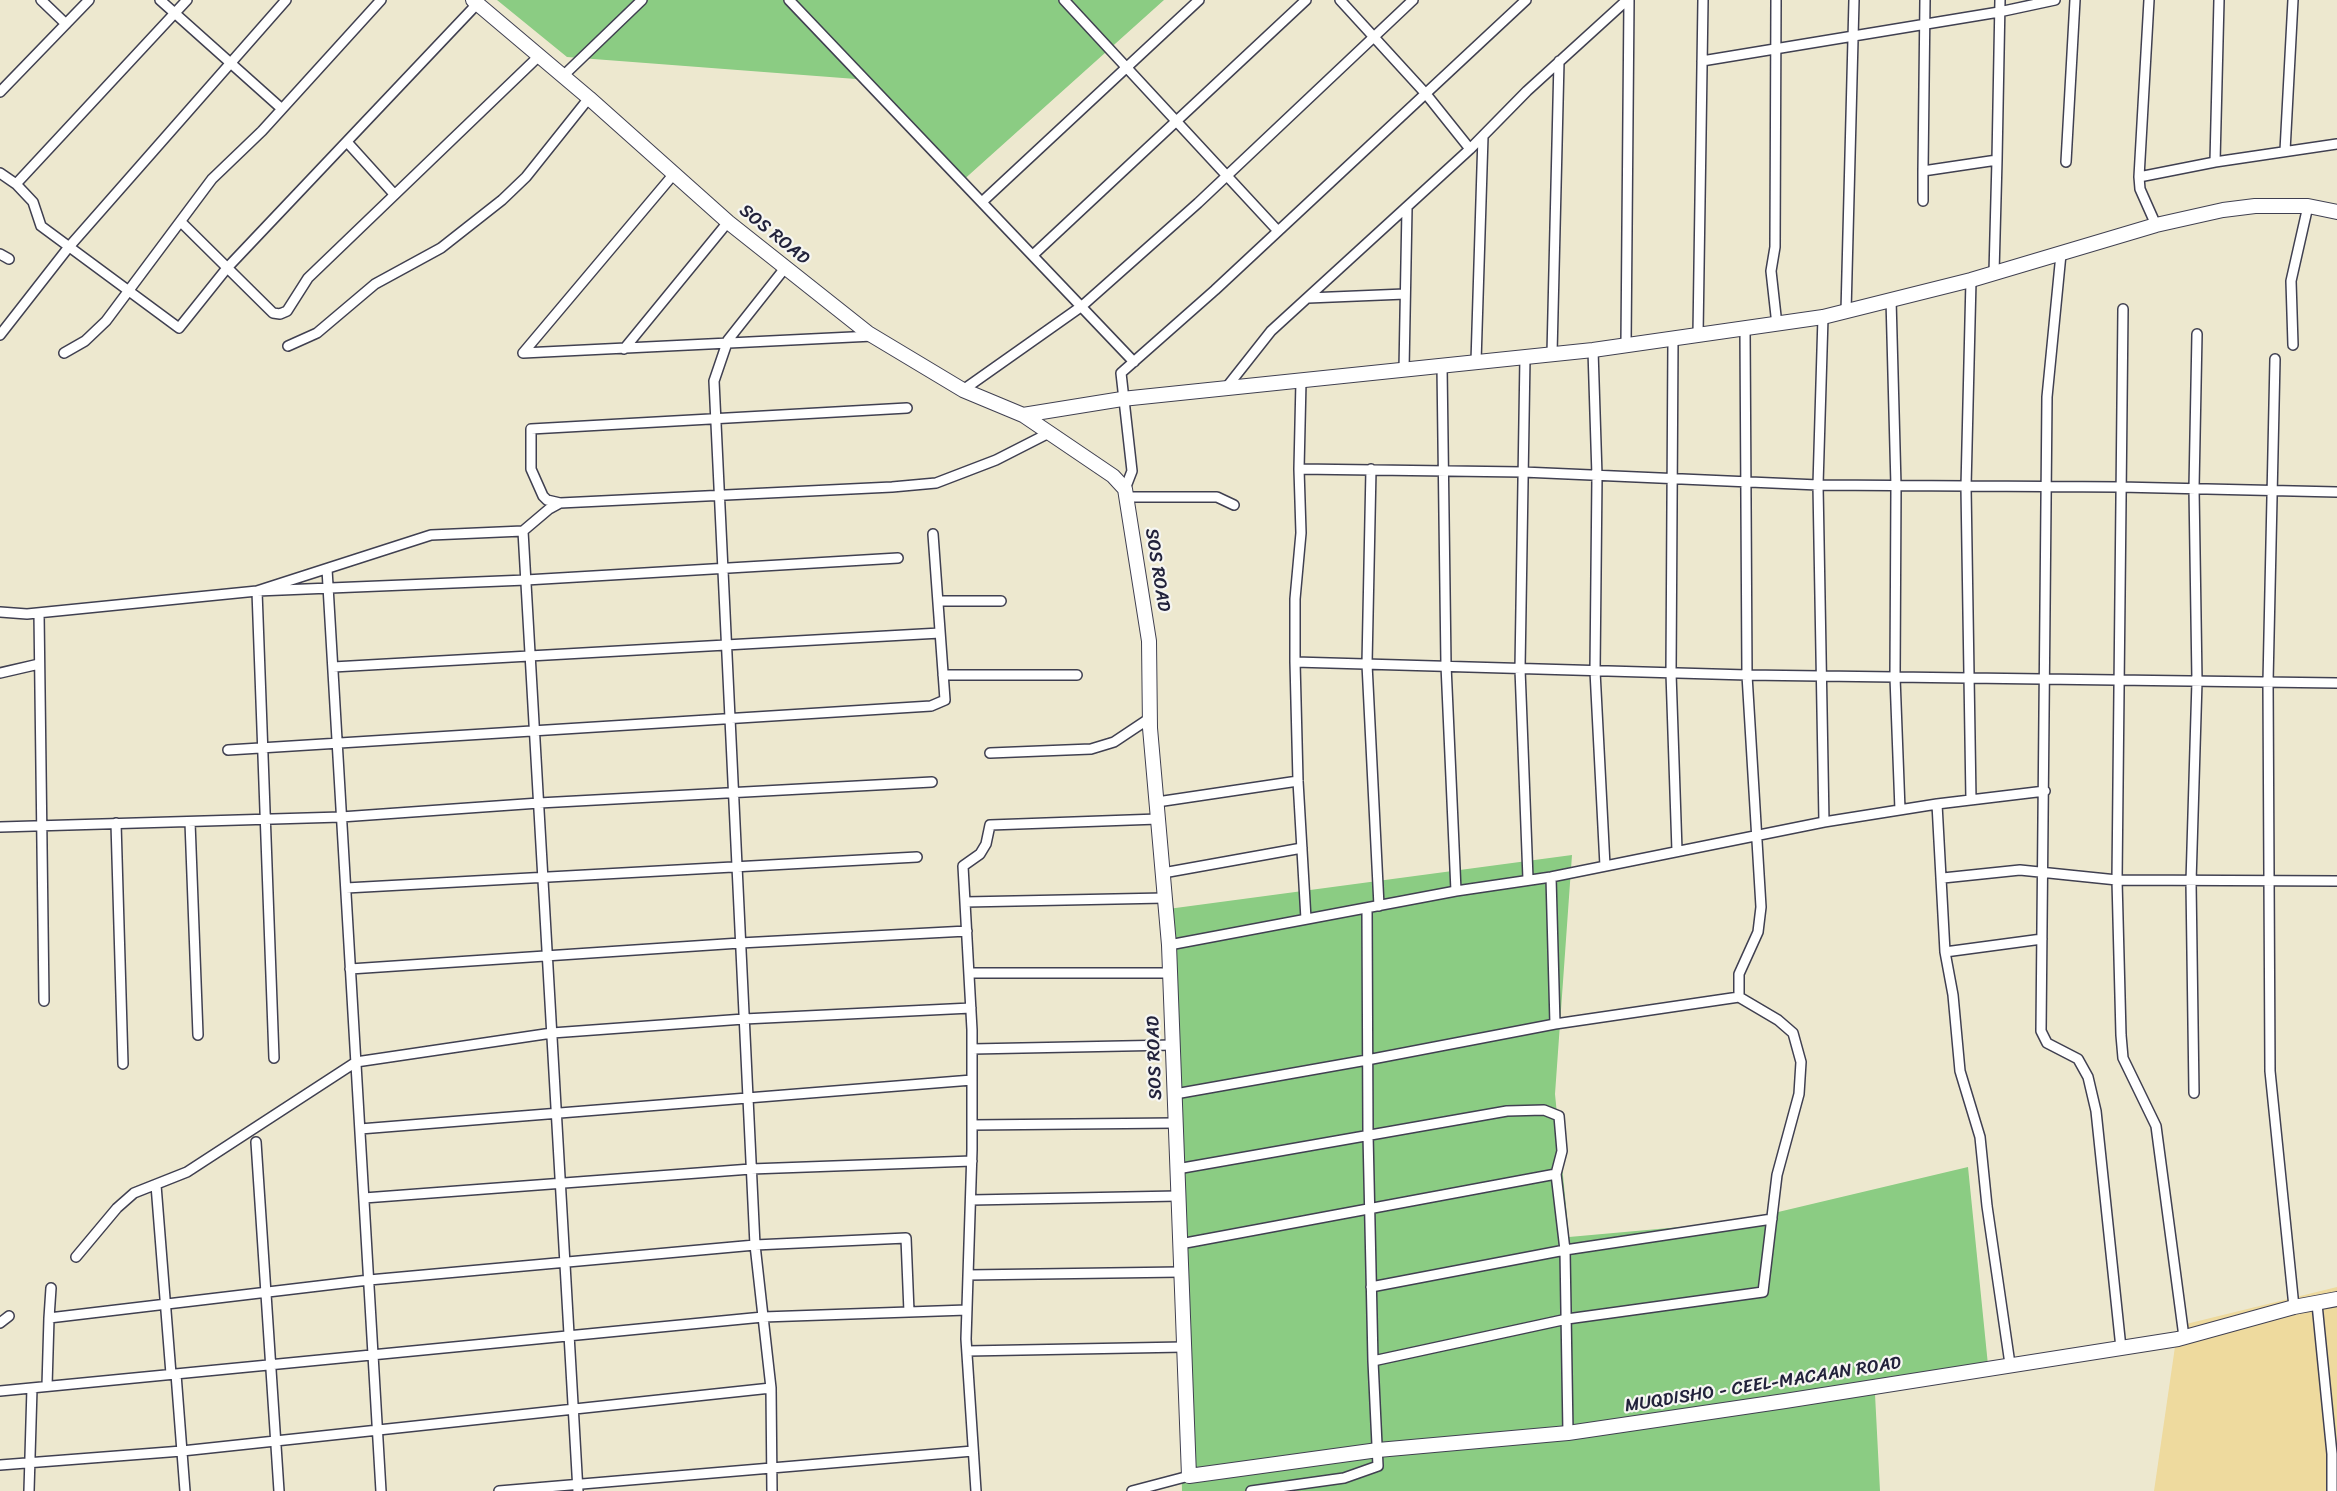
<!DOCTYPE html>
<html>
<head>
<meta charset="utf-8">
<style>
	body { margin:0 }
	canvas { display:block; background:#ede8cf }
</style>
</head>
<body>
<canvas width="2337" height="1491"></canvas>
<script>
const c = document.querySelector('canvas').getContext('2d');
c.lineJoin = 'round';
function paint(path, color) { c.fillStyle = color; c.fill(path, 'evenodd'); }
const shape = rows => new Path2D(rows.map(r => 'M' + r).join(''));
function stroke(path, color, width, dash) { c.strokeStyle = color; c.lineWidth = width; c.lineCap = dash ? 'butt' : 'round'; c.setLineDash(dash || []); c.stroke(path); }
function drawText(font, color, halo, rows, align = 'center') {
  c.font = font + ' Sriracha,sans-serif'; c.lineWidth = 4.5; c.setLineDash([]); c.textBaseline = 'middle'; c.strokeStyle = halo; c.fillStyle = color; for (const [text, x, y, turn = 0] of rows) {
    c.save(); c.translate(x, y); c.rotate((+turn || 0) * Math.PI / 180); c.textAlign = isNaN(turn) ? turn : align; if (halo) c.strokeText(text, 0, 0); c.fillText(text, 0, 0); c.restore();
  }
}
const green = shape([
	[497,0,1164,0,960,183,869,80,567,57],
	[1572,855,1555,1094,1569,1237,1736,1222,1968,1167,1988,1365,1875,1394,1880,1491,1182,1491,1168,909]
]);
const sand = shape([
	[2337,1287,2337,1491,2154,1491,2178,1326]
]);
const street = shape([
	[41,0,66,24],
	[160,0,282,109],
	[789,0,1134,362],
	[1064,0,1278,231],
	[1340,0,1426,94,1470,149,1527,91,1627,0],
	[1776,0,1775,247,1771,271,1777,325],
	[1925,0,1923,171,1997,160,1994,273],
	[2149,0,2139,177,2140,189,2156,225],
	[1702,61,1999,12,2055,0],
	[563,76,642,0],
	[0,92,89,0],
	[347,142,394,194],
	[2285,151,2293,0],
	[1997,160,2000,0],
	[2066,162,2075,0],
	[2215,162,2219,0],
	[1923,171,1923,201],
	[0,173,16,184,33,202,41,226,179,328,227,268,477,4],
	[673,175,523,353,873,336],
	[2139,177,2215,162,2337,144],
	[16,184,187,0],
	[982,202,1199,0],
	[181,222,273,313,280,314,287,311,308,278,539,56],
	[0,254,9,259],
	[2061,254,2047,397,2041,1031,2047,1043,2078,1059,2088,1077,2096,1111,2121,1348],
	[1033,255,1306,0],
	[1308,298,1405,294],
	[1891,299,1896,486,1895,677,1900,810],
	[2123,309,2117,880,2121,1035,2123,1058,2156,1126,2184,1337],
	[1846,312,1854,0],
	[1823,317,1818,485,1824,822],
	[0,335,68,248,286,0],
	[1698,335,1703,0],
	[1673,339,1671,673,1677,851],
	[1626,345,1629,0],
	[2293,345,2291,281,2308,206],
	[288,346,317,333,375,284,441,248,502,200,526,177,589,98],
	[624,349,728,222],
	[1593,350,1597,476,1595,671,1605,866],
	[64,353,85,341,106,321,212,179,262,131,381,0],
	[1552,354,1559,61],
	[1525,357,1520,669,1528,879],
	[2275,359,2268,682,2270,1071,2294,1307],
	[1476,362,1483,136],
	[1442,366,1446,665,1456,891],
	[1404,370,1407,208],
	[1301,381,1299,469,1523,472,1818,485,2120,487,2337,492],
	[1226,388,1271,331,1470,149],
	[963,390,1082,306,1198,203,1413,0],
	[907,408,531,429,531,469,543,496,547,500,560,503,892,487,936,483,996,460,1049,433],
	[1299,469,1301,533,1295,599,1295,662,1298,781,1306,919],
	[1371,469,1367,664,1379,906],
	[1125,489,1132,471,1121,373,1215,290,1526,0],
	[1127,497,1217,497,1234,505],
	[523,531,578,1491],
	[327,569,381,1491],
	[938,601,1001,601],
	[0,612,27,614,257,591,526,580,898,558],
	[39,613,44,1001],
	[1295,662,1747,675,2337,683],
	[333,667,940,633],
	[0,673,39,664],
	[943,675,1077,675],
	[228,750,931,706,945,700,933,534],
	[990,753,1091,749,1114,742,1150,718],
	[1971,800,1966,487,1971,280],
	[1157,802,1298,781],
	[1937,804,1945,952,1953,995,1960,1071,1980,1137,1987,1206,2010,1364],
	[190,822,198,1035],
	[116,823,123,1064],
	[0,827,341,817,539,803,932,782],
	[1163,873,1302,848],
	[1551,877,1555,1024],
	[1943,878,2020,870,2117,880,2337,881],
	[346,888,917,857],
	[965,902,1165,898],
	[1169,945,1456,891,1551,877,1824,822,1937,804,2045,791],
	[1945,952,2042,939],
	[350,969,740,943,967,931],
	[969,973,1170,973],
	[972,1049,1173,1045],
	[274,1058,257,591,431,535,523,531,549,509,560,503],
	[2194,1093,2191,882,2197,681,2194,488,2197,334],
	[1175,1094,1367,1060,1555,1024,1739,997,1739,974,1758,932,1761,907,1747,675,1745,329],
	[972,1125,1175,1123],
	[360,1129,972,1080],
	[256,1142,279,1491],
	[1177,1169,1507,1111,1544,1110,1559,1116,1562,1151,1556,1174,1565,1250,1568,1433],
	[156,1185,171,1374],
	[364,1198,751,1169,972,1161],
	[971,1200,1178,1196],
	[1180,1244,1556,1174],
	[76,1257,117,1208,134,1193,187,1172,356,1062,552,1033,744,1019,971,1008],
	[968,1275,1181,1272],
	[1371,1287,1565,1250,1772,1219],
	[51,1288,49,1318,369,1280,755,1245,906,1238,909,1312],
	[2317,1304,2332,1454,2332,1491],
	[0,1323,9,1316],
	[967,1351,1184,1347],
	[1373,1361,1567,1319,1763,1292,1777,1175,1799,1094,1801,1062,1793,1033,1778,1020,1739,997],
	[176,1374,185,1491],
	[47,1386,49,1318],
	[0,1391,763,1317,967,1310],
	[0,1465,182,1451,771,1388],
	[29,1491,32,1388],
	[499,1491,973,1451],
	[772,1491,771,1388,755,1245,714,381,728,340,785,268],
	[976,1491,966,1339,972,1150,972,1030,963,866,980,854,986,844,990,825,1158,819],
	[1132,1491,1189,1476],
	[1251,1491,1344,1478,1378,1466,1373,1361,1368,1134,1367,908]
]);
const secondary = shape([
	[473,0,589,98,728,222,868,333,963,390,1023,415,1113,476,1125,489,1149,641,1150,728,1169,945,1189,1476,1378,1450,1568,1433,1785,1401,2178,1339,2294,1307,2337,1299],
	[1023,415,1122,399,1593,350,1823,317,1971,280,2156,225,2223,210,2255,206,2308,206,2337,212]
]);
const streetNames = [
	["SOS ROAD",774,235,39],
	["SOS ROAD",1157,570,81],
	["SOS ROAD",1155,1058,-92],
	["MUQDISHO - CEEL-MACAAN ROAD",1763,1385,-9]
];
paint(green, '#8bcc83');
paint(sand, '#eeda9e');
stroke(street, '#404051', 12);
stroke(secondary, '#404051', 16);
stroke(street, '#fff', 9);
stroke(secondary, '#fff', 14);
drawText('18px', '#22223b', '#f6f6f2', streetNames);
</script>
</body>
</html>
